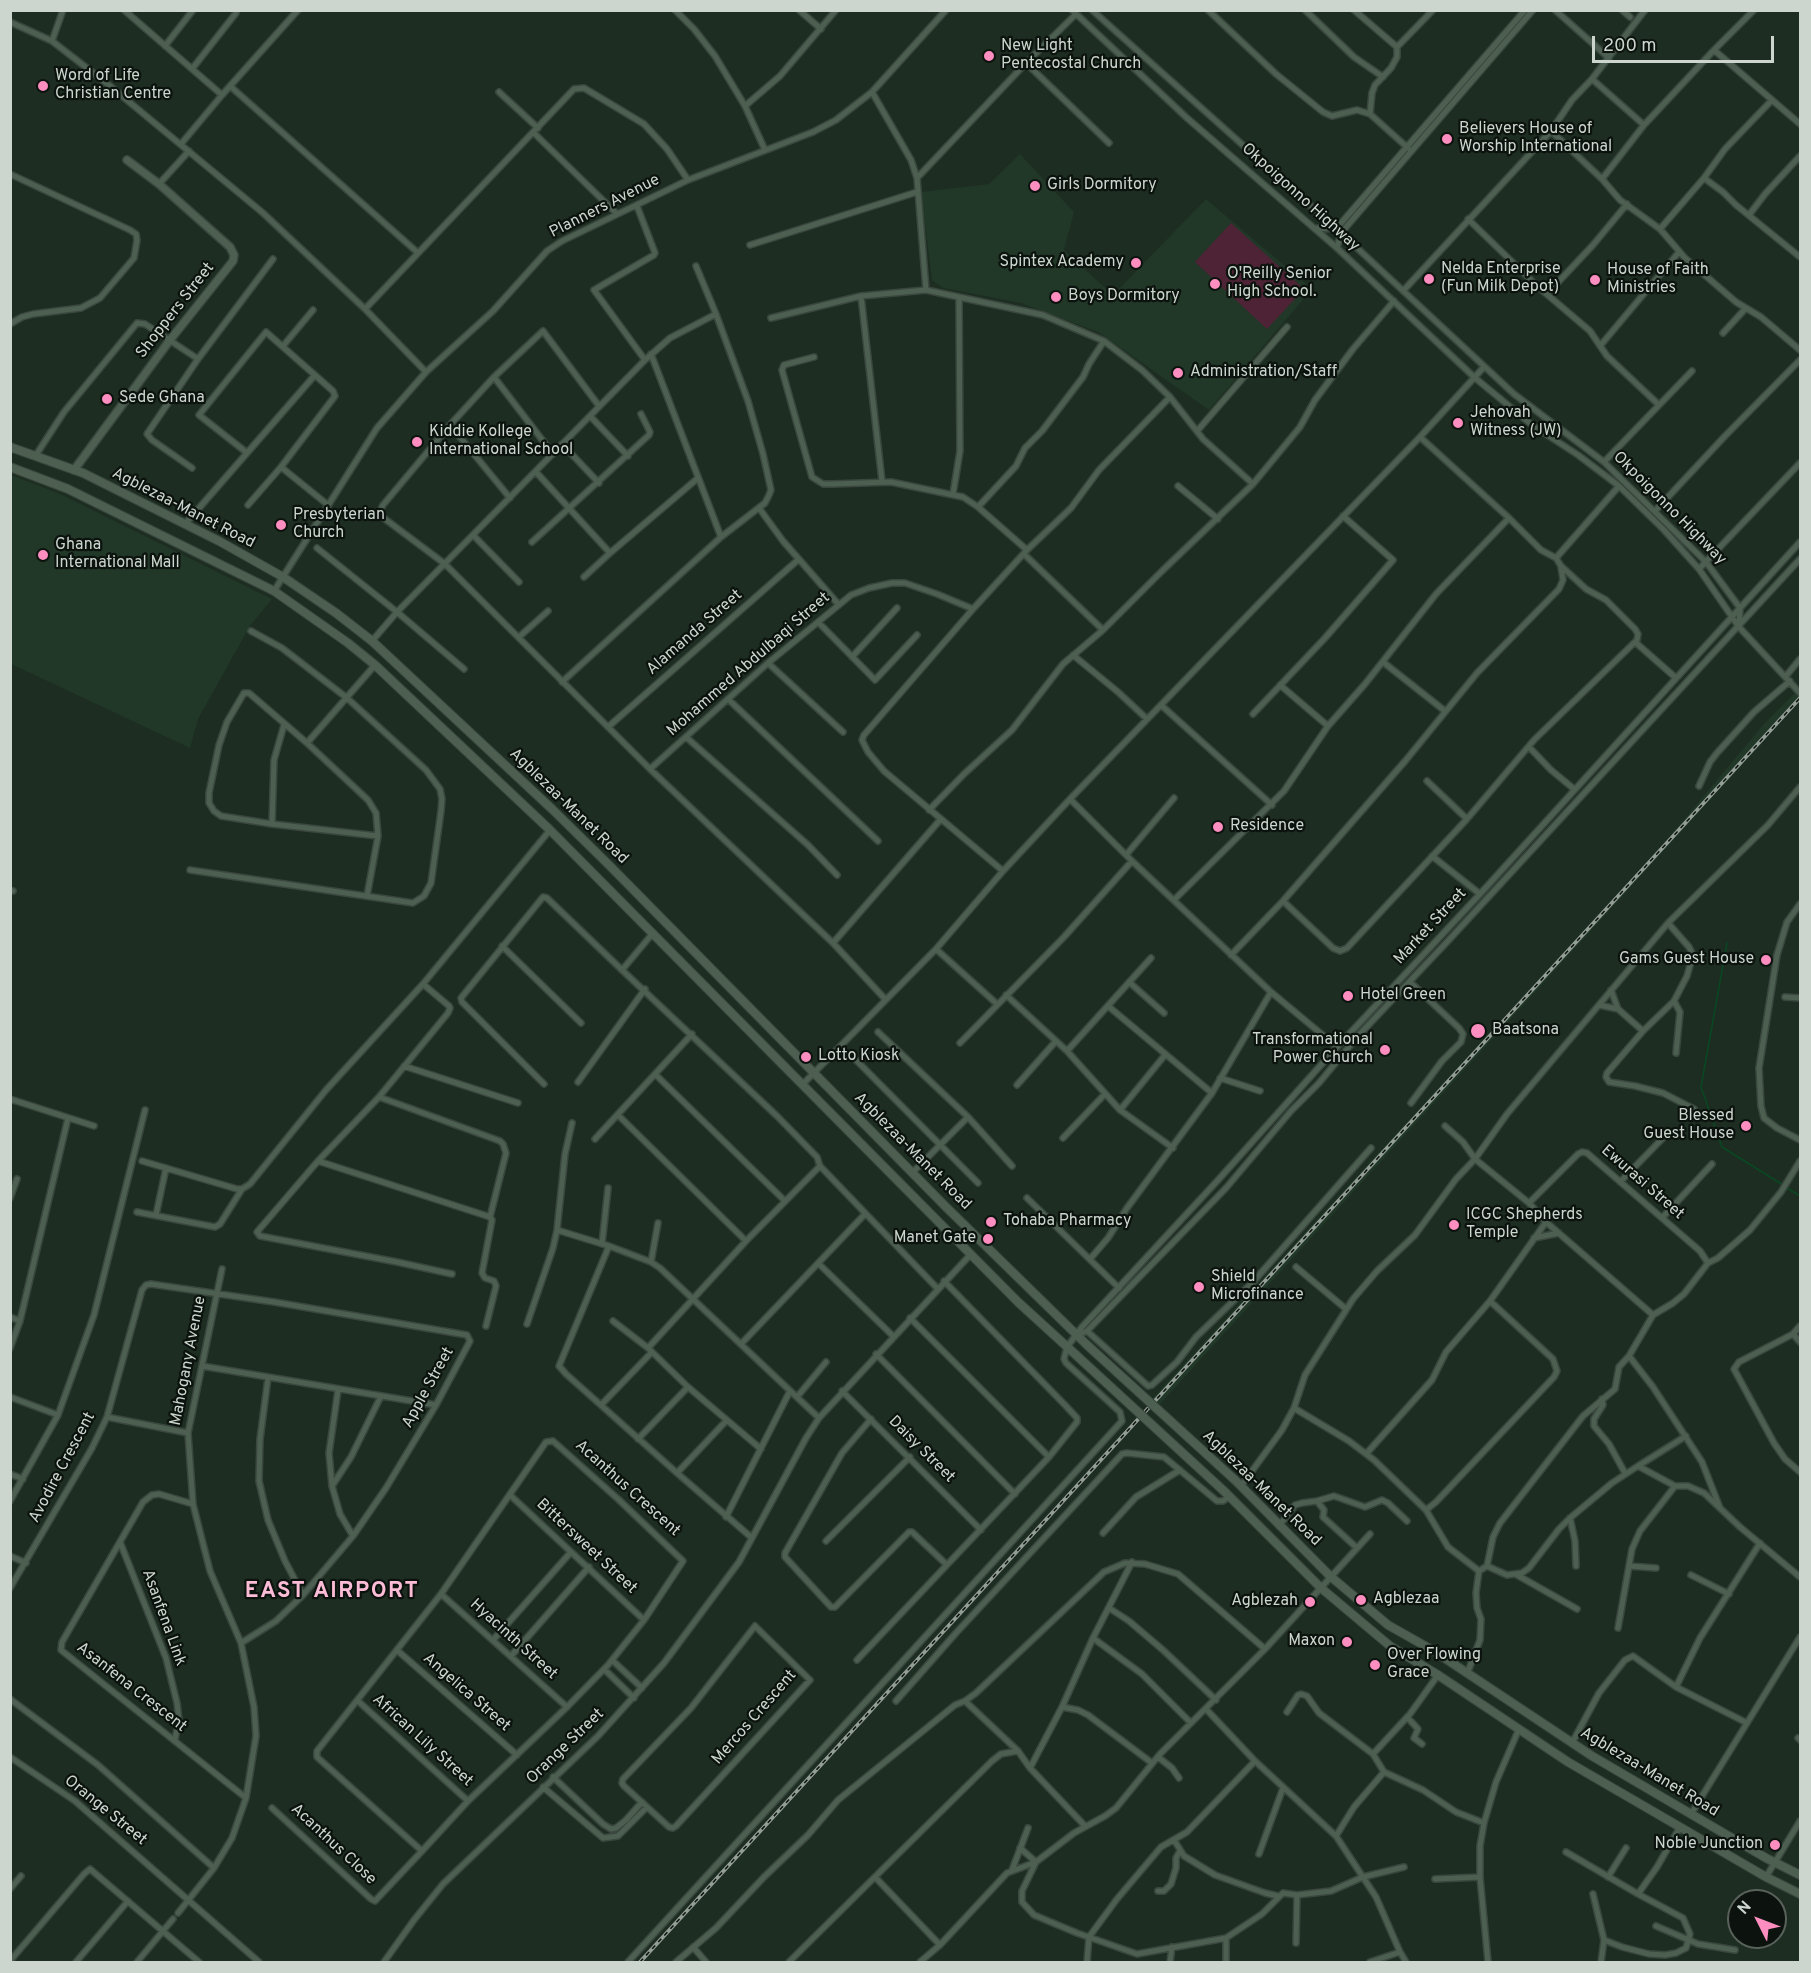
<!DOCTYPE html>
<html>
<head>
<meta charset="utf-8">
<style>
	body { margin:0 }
	#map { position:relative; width:1811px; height:1973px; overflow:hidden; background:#1d2d21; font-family:Overpass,sans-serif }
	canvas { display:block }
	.frame { position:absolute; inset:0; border:12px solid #ccd6ce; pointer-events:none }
	.north { position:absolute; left:1727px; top:1889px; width:60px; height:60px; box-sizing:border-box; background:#0c130e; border:2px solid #59615b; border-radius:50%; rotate:312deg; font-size:16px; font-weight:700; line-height:24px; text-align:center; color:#ccd6ce }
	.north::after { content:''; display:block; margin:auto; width:21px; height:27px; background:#fd8ebf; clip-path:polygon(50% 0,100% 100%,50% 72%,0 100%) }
	.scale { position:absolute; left:1592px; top:36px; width:182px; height:27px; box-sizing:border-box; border:3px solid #ccd6ce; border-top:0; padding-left:8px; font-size:18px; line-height:21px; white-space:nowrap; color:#ccd6ce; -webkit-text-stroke:4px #0c130e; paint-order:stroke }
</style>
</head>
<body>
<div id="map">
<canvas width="1811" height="1973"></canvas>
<div class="frame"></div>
<div class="north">N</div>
<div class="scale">200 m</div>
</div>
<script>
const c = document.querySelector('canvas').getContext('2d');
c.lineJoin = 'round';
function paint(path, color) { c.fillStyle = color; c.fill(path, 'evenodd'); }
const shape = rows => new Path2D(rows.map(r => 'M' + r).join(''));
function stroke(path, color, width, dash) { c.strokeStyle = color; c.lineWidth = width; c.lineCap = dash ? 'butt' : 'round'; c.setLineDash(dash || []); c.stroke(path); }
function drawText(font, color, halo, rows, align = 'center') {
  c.font = font + ' Overpass,sans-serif'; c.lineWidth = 4.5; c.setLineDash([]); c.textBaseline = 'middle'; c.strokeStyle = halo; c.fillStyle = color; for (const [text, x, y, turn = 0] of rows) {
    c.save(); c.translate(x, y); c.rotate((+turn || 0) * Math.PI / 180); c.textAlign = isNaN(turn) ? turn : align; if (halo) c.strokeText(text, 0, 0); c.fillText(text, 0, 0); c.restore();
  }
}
const built = shape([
	[1020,154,1074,212,1064,250,1113,295,1206,199,1312,289,1209,410,1098,332,1021,303,943,288,932,280,921,192,989,184],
	[11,475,58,493,272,599,250,626,198,719,190,748,11,664],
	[1800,688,1800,701,1160,1404,1152,1399,1667,840,1763,725]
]);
const green = shape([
	[1231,223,1304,289,1267,329,1195,262]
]);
const stream = shape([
	[1727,943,1701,1087,1722,1147,1783,1185],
	[1787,1188,1800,1196]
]);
const minor = shape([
	[124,10,222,95],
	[675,10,694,29,715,56,745,106,765,150],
	[799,10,821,29],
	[1072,10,1187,118,1337,248,1474,377,1532,425,1578,455,1619,486,1664,530,1699,569,1739,627,1800,693],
	[1092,10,1341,233,1514,394,1604,462,1706,562,1740,608,1739,625],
	[1208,10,1276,74,1323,112,1332,116,1357,110,1370,114,1408,148],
	[1305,10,1354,57,1383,77],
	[1354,10,1397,47,1397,57,1391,68,1375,85,1372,93,1370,114],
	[1555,10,1609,58],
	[1622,10,1630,17],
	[10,22,52,41,110,86,263,213,365,309,426,372],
	[52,41,63,10],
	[165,46,193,10],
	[1397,47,1433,10],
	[1714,50,1800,124],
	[1026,63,1109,143],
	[192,69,236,13],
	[1592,79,1644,125],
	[230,86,417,252],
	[499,92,538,128],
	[872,92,911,160,917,178,926,290],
	[745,106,780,76,836,10],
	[1551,131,1602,179,1620,200,1660,229,1685,258,1736,302,1761,317,1800,350],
	[534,133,617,214],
	[181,144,222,95,298,10],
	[10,174,130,230,136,234,137,240,134,258,100,298,81,308,33,314,22,317,10,324],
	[917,178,1026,63,1076,14],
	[1704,178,1723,192,1736,205,1800,257],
	[1602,179,1644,125,1714,50,1754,10],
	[159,184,189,151],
	[637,206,655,253,654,255,594,290,645,360],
	[1749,215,1765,194,1800,156],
	[1468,219,1536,285,1590,331,1607,356,1658,404],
	[1314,228,1336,229,1525,10],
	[1660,229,1704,178,1725,149,1771,101],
	[750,245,917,192],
	[1337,248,1341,233,1533,10],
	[1403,291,1551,131,1572,100,1592,79,1645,10],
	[1547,294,1593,245,1627,204],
	[861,296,882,481],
	[365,309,574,89,584,88,644,124,667,149,688,180],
	[771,318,861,296,926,290,1043,315,1104,341,1142,370,1170,397,1203,439,1253,484],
	[1723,333,1746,308],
	[283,346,313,310],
	[1600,346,1679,252],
	[651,354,721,537],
	[814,357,784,365,782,370,812,477,823,484,833,484,891,482,963,497,978,507,1027,550],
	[494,377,553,454],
	[599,406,543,331,494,377,450,425,383,505,380,511,381,516,445,564,650,769,833,943,885,999],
	[590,416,628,456],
	[450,425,510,498],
	[1198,430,1287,327],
	[562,444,599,483],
	[246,452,199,415,266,332,333,391,335,396,281,467,248,505],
	[36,455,64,412,137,323,145,324,198,359],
	[1604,462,1692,371],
	[281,467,328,505],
	[192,468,152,440,147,434,198,359,273,259],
	[536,472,610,553,698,478],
	[1178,486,1218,519],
	[953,494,960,451,959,297],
	[978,507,1016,466,1025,448,1042,431,1083,377,1089,364,1104,341],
	[759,508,783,541,839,605],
	[1655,511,1725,436,1800,360],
	[186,523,315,375],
	[473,535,519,582],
	[532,542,649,435,650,432,641,414],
	[317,548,397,612,464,669],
	[1024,554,1103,630],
	[1556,558,1619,486],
	[1699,569,1800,463],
	[584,577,610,553],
	[274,591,377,428,426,372,493,311,547,251,562,241,688,180,813,132,836,120,872,92,946,10],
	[818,622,875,680,917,635],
	[519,637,548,611],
	[372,641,397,612,645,360,670,338,716,314],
	[1635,642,1676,678],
	[1073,655,1118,692,1147,719],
	[852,657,897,608],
	[1383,662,1445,711],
	[768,663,843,732],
	[1786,676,1800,659],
	[562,682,721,537,765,503,769,495,771,490,763,454,748,401,716,314,696,266],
	[1280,685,1328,726],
	[728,699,878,841],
	[1161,705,1272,805],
	[1253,714,1325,638,1393,560,1343,516],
	[608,727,799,559],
	[686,737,808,845,837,875],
	[307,743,375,665],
	[1529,747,1551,770,1574,789],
	[650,769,768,663,851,595,869,588,892,583,905,583,937,594,973,609],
	[1427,781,1467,819],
	[1699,786,1710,762,1717,753,1754,712,1790,681],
	[1070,799,1132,861,1271,992,1337,1047],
	[929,810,964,774,1012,730,1063,664,1103,630,1162,571,1253,484,1300,427,1315,400,1353,349,1394,301],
	[272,824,274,760,284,725],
	[1126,855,1174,798],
	[1432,856,1480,894],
	[190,870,413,903,424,896,431,883,441,811,442,799,440,789,426,770,347,698,282,648,251,631],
	[1003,871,884,771,868,752,862,740,864,735,973,609,1027,550,1071,508,1099,470,1170,397],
	[10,890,13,891],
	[367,896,378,836,376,813,368,800,307,743,249,693,244,693,227,722,219,745,209,793,209,803,214,811,221,816,272,824,378,836],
	[1174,900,1284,791,1328,726,1365,684,1436,594,1509,518],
	[1283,901,1333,948,1340,951,1347,948,1467,819,1534,740,1637,640,1638,634,1635,629,1606,600,1586,589,1561,566,1556,558,1541,550,1509,518,1420,437],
	[1800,904,1787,922,1777,955,1759,1068,1761,1106,1764,1118,1777,1128,1800,1140],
	[1668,923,1689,947,1693,955,1687,976,1674,1001,1643,1031,1607,1073,1606,1077,1609,1082,1635,1086,1663,1093,1694,1109],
	[833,943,940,820],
	[502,946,581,1023],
	[936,949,997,1004],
	[1231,955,1283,901,1406,760,1477,673,1559,589,1563,580,1561,567],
	[622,970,777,1116,817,1157,820,1166,937,1288],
	[1129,982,1164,1013],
	[1410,982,1459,1028,1463,1034,1461,1042,1442,1061,1411,1103],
	[423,984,449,1006,450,1008,448,1013,379,1097,318,1161,257,1232,260,1236,397,1262,452,1274],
	[1611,990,1618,1009,1643,1031],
	[1006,995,1067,1051,1120,1110,1173,1148],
	[1785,997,1800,998],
	[1674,1001,1680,1012,1676,1053],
	[1599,1005,1618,1009],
	[1108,1006,1212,1093],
	[878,1032,968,1117,1012,1166],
	[960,1043,1064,937,1132,861],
	[1067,1051,1151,958],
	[852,1056,978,1183],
	[404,1066,518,1103],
	[656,1075,785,1201],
	[1220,1078,1260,1091],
	[578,1082,645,989],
	[544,1084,462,1002,461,998,543,897,547,898,622,970,653,933],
	[802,1085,936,949,1003,871,1070,799,1420,437,1484,367],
	[1017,1085,1056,1041],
	[379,1097,500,1141,503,1144,506,1153,490,1217],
	[10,1099,94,1126],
	[1120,1110,1165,1055],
	[618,1115,746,1241],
	[1445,1126,1463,1142,1475,1159,1529,1203,1546,1222,1653,1315],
	[1063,1138,1104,1095],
	[595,1139,692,1034],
	[142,1161,237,1189,242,1189,250,1184,326,1090,423,984,550,830],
	[318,1161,490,1217,492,1220,482,1273,485,1278,494,1281,496,1286,486,1326],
	[913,1172,968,1117],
	[1620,1182,1662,1139],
	[10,1198,17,1179],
	[1027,1198,1119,1288],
	[1529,1203,1578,1154,1582,1152,1587,1153,1700,1251,1708,1263],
	[137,1212,215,1227,220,1224,242,1189],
	[156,1215,166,1168],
	[1662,1218,1712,1164],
	[557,1230,609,1246,651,1262,660,1268,819,1418],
	[1534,1238,1559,1233],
	[602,1244,608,1188],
	[609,1246,559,1366,566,1374,677,1473,752,1538],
	[1090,1259,1108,1238,1127,1208,1212,1093,1271,992],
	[651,1262,658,1223],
	[819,1264,893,1336],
	[1296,1267,1346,1309],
	[10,1317,20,1321],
	[910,1318,1049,1457],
	[613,1321,648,1348,688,1387,761,1449],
	[527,1324,553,1248,557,1230,565,1154,572,1123],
	[1800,1326,1793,1334,1739,1362,1734,1369,1774,1443,1785,1459,1800,1472],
	[1087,1331,1148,1386,1152,1385,1177,1362,1196,1337,1253,1282,1371,1148],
	[1793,1334,1800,1342],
	[1078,1335,1087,1331,1226,1188,1291,1111,1319,1083,1358,1036,1447,942,1800,559],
	[741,1344,865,1214],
	[10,1348,20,1321,68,1118],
	[648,1348,746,1241,820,1166],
	[876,1354,1015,1494],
	[1629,1356,1653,1387,1702,1462,1720,1508],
	[202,1366,436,1405],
	[268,1378,260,1439,259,1481,268,1520,285,1561,303,1595],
	[338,1390,329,1453,332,1486,340,1514,353,1536],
	[842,1391,981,1530],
	[10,1397,58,1415],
	[797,1397,826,1362],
	[1602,1399,1603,1405,1594,1419,1594,1426,1609,1444,1625,1473],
	[601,1405,652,1352],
	[1294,1408,1349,1441,1374,1460,1426,1510,1448,1547,1479,1571,1476,1593,1477,1608,1481,1619,1480,1640,1467,1674],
	[107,1417,188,1433],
	[871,1419,842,1453,785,1553,785,1557,831,1607,835,1607,909,1532,912,1532,946,1564],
	[638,1439,688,1387],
	[1366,1454,1432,1380,1446,1352,1490,1301,1546,1222],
	[1638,1466,1686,1436],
	[677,1473,726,1421],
	[10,1474,23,1479],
	[332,1486,351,1457,381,1396],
	[1241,1486,1282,1430,1294,1408,1305,1375,1353,1299,1377,1271,1415,1235,1456,1179,1475,1159,1507,1114,1668,923,1768,825,1800,787],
	[510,1495,644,1620],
	[10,1501,58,1415,94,1315,145,1110],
	[1317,1501,1334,1496,1365,1507,1382,1500,1388,1503,1407,1521],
	[193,1504,159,1494,152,1495,143,1502,62,1642,61,1650,246,1798],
	[1426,1510,1436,1502,1554,1377,1557,1371,1553,1359,1490,1301],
	[726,1517,790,1391],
	[1570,1518,1575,1541,1576,1566],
	[1279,1526,1295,1505,1302,1503,1317,1501,1324,1510,1323,1517,1357,1548],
	[1103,1533,1136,1497,1180,1470],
	[826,1541,910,1457],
	[120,1542,166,1658,177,1703,179,1720,175,1739],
	[10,1556,26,1563],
	[1487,1566,1507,1575,1522,1573,1529,1568,1559,1529,1570,1518,1612,1483,1638,1466,1675,1486,1688,1486,1704,1493,1740,1527,1800,1577],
	[1629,1566,1656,1568],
	[1479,1571,1487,1566,1493,1537,1500,1523,1583,1416,1615,1389,1619,1367,1629,1356,1653,1315,1673,1303,1684,1294,1708,1263,1718,1258,1750,1230,1781,1192,1800,1161],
	[1517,1575,1577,1609],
	[1691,1575,1729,1594],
	[10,1588,92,1448,107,1417,142,1290,146,1285,151,1284,274,1302,467,1335,470,1341,436,1405,386,1488,353,1536,303,1595,276,1621,241,1643],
	[441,1594,567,1707],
	[1109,1608,1129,1621,1163,1650,1216,1700],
	[755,1626,810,1680,676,1826,673,1828,669,1827,624,1786,622,1783,623,1779,691,1708,755,1626],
	[1618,1628,1632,1549,1640,1531,1675,1486],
	[1093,1638,1142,1674,1191,1723],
	[493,1640,571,1552],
	[398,1651,517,1755],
	[511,1656,589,1567],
	[612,1660,642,1688],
	[857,1660,1049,1457,1077,1422,1077,1418,1065,1405,944,1281],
	[604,1669,634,1698],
	[1676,1687,1700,1638,1760,1543],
	[10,1699,98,1765,214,1868],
	[358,1701,468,1801],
	[896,1701,956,1633,1122,1454,1127,1453,1164,1457,1217,1501,1223,1501,1230,1496],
	[965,1701,976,1693,1104,1572,1125,1563,1145,1564,1178,1574,1265,1649],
	[1062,1707,1093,1638,1132,1562],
	[1206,1709,1255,1761,1336,1836,1376,1897,1400,1952,1406,1962],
	[1287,1712,1298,1695,1301,1694,1307,1696,1319,1713,1373,1754],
	[1407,1717,1418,1729,1414,1738,1422,1744],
	[1798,1738,1800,1740],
	[1572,1743,1599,1693,1625,1660,1633,1656,1676,1687,1747,1723],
	[10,1757,75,1801,259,1962],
	[1158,1757,1172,1768,1179,1778],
	[1030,1768,1085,1826],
	[1384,1772,1423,1790,1456,1812,1484,1823],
	[553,1777,603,1824,611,1829,616,1828,626,1820,642,1802],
	[543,1787,603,1838,618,1836,647,1807],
	[272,1808,371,1899,375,1901,422,1851,317,1757,317,1751,441,1594,546,1442,553,1441,618,1499,683,1561,644,1620,608,1665,567,1707,468,1801,422,1851],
	[1691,1814,1800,1637],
	[1336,1836,1354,1807,1384,1772,1373,1754,1410,1714,1438,1675],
	[1174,1840,1184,1856,1215,1875,1265,1893,1278,1896],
	[1020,1848,1036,1862,1022,1891,1022,1902,1034,1915,1077,1933,1137,1954,1226,1938],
	[1566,1852,1638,1894,1683,1918,1690,1934,1686,1948,1676,1953,1665,1955,1649,1954,1622,1947,1604,1940],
	[1259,1854,1283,1788],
	[1012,1870,1028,1828],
	[875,1877,940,1945],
	[1608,1877,1626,1848],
	[1766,1877,1800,1821],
	[1435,1879,1480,1877],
	[10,1889,21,1876],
	[1158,1891,1164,1891,1171,1884,1176,1868,1176,1858,1180,1851],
	[1593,1894,1604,1940,1601,1962],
	[1638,1894,1657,1867,1680,1827],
	[178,1913,214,1868,232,1838,246,1798,256,1736,254,1707,241,1643,210,1571,193,1504,188,1433,222,1269],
	[1656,1926,1698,1944,1735,1950],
	[1296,1943,1297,1895],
	[693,1947,706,1962],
	[10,1961,84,1874,90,1869,199,1962],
	[76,1962,128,1901],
	[137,1962,173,1919],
	[384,1962,414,1920,443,1884,598,1736,664,1663,739,1562,806,1438,819,1418,971,1254],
	[628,1962,1122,1421,1120,1412,1066,1363,1064,1359,1067,1347,1082,1327,1219,1179,1337,1047,1480,894,1800,542],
	[676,1962,716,1928,764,1877,808,1835,838,1800,955,1705,965,1701,1018,1751,1030,1768,1062,1707,1078,1710,1088,1715,1152,1763],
	[789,1962,992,1761,1001,1754,1018,1751],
	[920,1962,940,1945,1007,1873,1036,1862,1074,1833,1105,1816,1116,1808,1160,1754,1265,1649,1370,1534],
	[1087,1962,1089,1937,1117,1899,1161,1847,1187,1832,1255,1761],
	[1170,1962,1172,1947],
	[1226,1962,1226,1938,1262,1914,1283,1893,1297,1895,1331,1891,1363,1877,1404,1867],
	[1370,1962,1400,1952],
	[1488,1962,1480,1877,1480,1846,1484,1823,1496,1782,1519,1729]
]);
const tertiary = shape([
	[74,470,170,340,233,261,234,255,230,247,159,184,127,160]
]);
const secondary = shape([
	[10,447,83,473,219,541,283,577,336,613,372,641,552,809,609,865,947,1208,1086,1344],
	[10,467,68,489,274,591,348,643,375,665,550,830,1018,1302,1076,1355],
	[1235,1480,1330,1576,1388,1625,1434,1651,1592,1756,1766,1858,1800,1875],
	[1225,1492,1321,1588,1390,1646,1438,1675,1568,1762,1766,1877,1800,1894]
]);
const rail = shape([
	[640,1962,1800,698]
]);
const secondaryBridge = shape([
	[1086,1344,1235,1480],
	[1076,1355,1225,1492]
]);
const markers = [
	[989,56,6,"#fd8ebf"],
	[43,86,6,"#fd8ebf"],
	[1447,139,6,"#fd8ebf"],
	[1035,186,6,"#fd8ebf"],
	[1136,263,6,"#fd8ebf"],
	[1429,279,6,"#fd8ebf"],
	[1595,280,6,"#fd8ebf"],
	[1215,284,6,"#fd8ebf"],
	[1056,297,6,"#fd8ebf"],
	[1178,373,6,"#fd8ebf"],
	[107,399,6,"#fd8ebf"],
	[1458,423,6,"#fd8ebf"],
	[417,442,6,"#fd8ebf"],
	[281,525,6,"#fd8ebf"],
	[43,555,6,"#fd8ebf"],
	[1218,827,6,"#fd8ebf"],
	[1766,960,6,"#fd8ebf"],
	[1348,996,6,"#fd8ebf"],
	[1478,1031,8,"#fd8ebf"],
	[1385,1050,6,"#fd8ebf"],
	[806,1057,6,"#fd8ebf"],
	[1746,1126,6,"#fd8ebf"],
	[991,1222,6,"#fd8ebf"],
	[1454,1225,6,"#fd8ebf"],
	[988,1239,6,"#fd8ebf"],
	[1199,1287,6,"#fd8ebf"],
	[1361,1600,6,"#fd8ebf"],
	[1310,1602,6,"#fd8ebf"],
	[1347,1642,6,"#fd8ebf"],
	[1375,1665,6,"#fd8ebf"],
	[1775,1845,6,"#fd8ebf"]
];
const poiNames = [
	["New Light",1001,47],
	["Pentecostal Church",1001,65],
	["Word of Life",55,77],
	["Christian Centre",55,95],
	["Believers House of",1459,130],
	["Worship International",1459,148],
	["Girls Dormitory",1047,186],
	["Spintex Academy",1124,263,"right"],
	["Nelda Enterprise",1441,270],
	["(Fun Milk Depot)",1441,288],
	["House of Faith",1607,271],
	["Ministries",1607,289],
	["O'Reilly Senior",1227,275],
	["High School.",1227,293],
	["Boys Dormitory",1068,297],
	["Administration/Staff",1190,373],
	["Sede Ghana",119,399],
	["Jehovah",1470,414],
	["Witness (JW)",1470,432],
	["Kiddie Kollege",429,433],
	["International School",429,451],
	["Presbyterian",293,516],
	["Church",293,534],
	["Ghana",55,546],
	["International Mall",55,564],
	["Residence",1230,827],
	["Gams Guest House",1754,960,"right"],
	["Hotel Green",1360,996],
	["Baatsona",1492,1031],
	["Transformational",1373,1041,"right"],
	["Power Church",1373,1059,"right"],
	["Lotto Kiosk",818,1057],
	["Blessed",1734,1117,"right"],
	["Guest House",1734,1135,"right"],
	["ICGC Shepherds",1466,1216],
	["Temple",1466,1234],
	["Tohaba Pharmacy",1003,1222],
	["Manet Gate",976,1239,"right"],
	["Shield",1211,1278],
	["Microfinance",1211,1296],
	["Agblezaa",1373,1600],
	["Agblezah",1298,1602,"right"],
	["Maxon",1335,1642,"right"],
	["Over Flowing",1387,1656],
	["Grace",1387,1674],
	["Noble Junction",1763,1845,"right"]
];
const streetNames = [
	["Okpoigonno Highway",1300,198,42],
	["Planners Avenue",605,207,-27],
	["Shoppers Street",176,311,-52],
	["Agblezaa-Manet Road",183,509,27],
	["Okpoigonno Highway",1669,509,45],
	["Alamanda Street",695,633,-41],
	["Mohammed Abdulbaqi Street",749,665,-41],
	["Agblezaa-Manet Road",568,807,44],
	["Market Street",1431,927,-47],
	["Agblezaa-Manet Road",912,1152,45],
	["Ewurasi Street",1642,1183,41],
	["Mahogany Avenue",189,1361,-79],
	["Apple Street",429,1388,-61],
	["Daisy Street",921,1450,45],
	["Avodire Crescent",63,1468,-62],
	["Acanthus Crescent",627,1489,42],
	["Agblezaa-Manet Road",1261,1489,44],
	["Bittersweet Street",586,1547,43],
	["Asanfena Link",163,1618,70],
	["Hyacinth Street",513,1640,42],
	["Asanfena Crescent",131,1688,38],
	["Angelica Street",466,1693,41],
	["Mercos Crescent",755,1718,-49],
	["African Lily Street",422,1741,42],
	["Orange Street",566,1747,-44],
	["Agblezaa-Manet Road",1649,1773,31],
	["Orange Street",105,1811,39],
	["Acanthus Close",333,1845,43]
];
const districtNames = [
	["EAST AIRPORT",332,1593]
];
paint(built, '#213727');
paint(green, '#4e2336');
stroke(stream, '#094823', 1.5);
stroke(minor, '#39473e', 8);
stroke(tertiary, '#39473e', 10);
stroke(secondary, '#39473e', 10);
stroke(minor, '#4d5f51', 5);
stroke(tertiary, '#4d5f51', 7);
stroke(secondary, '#4d5f51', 8);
stroke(rail, '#939f96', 4);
stroke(rail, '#0c130e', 1.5, [4.5]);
stroke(secondaryBridge, '#39473e', 10, []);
stroke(secondaryBridge, '#4d5f51', 8);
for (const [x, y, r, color] of markers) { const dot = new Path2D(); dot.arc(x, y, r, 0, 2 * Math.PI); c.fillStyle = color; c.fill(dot); stroke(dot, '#0c130e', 2); }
drawText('16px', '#ccd6ce', '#0c130e', poiNames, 'left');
drawText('16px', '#ccd6ce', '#0c130e', streetNames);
c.letterSpacing = '1.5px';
drawText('bold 22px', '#fcbcd6', '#0c130e', districtNames);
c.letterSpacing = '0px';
</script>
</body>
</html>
